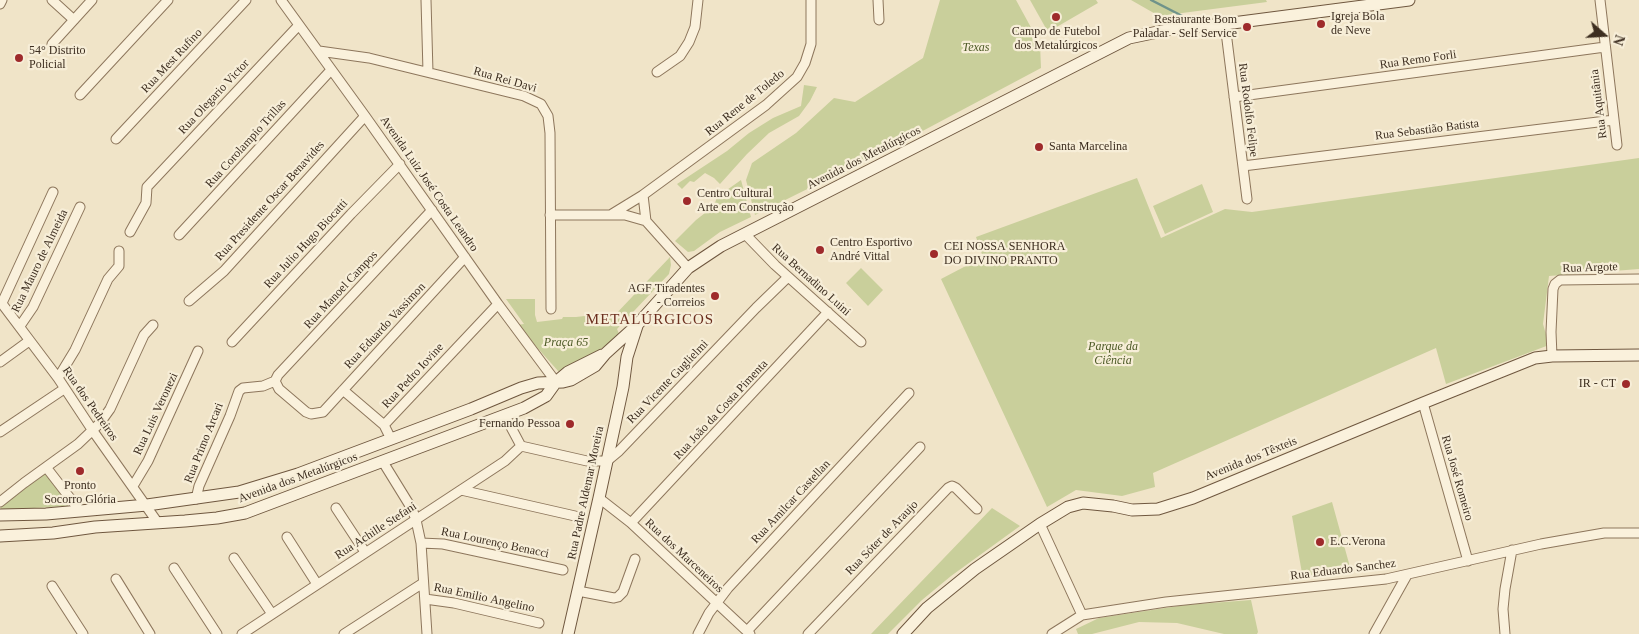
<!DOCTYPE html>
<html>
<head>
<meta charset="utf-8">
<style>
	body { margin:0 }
	#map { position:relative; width:1639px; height:634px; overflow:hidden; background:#f0e4c8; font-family:Georgia,serif }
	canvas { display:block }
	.north { position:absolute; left:1579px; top:10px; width:50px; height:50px; -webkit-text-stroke:4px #f7eed8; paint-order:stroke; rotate:109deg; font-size:14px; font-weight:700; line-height:20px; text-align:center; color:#3d2e20 }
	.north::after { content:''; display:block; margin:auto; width:18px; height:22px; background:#3d2e20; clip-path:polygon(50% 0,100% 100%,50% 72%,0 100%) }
</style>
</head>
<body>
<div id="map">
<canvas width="1639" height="634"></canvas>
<div class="north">N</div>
</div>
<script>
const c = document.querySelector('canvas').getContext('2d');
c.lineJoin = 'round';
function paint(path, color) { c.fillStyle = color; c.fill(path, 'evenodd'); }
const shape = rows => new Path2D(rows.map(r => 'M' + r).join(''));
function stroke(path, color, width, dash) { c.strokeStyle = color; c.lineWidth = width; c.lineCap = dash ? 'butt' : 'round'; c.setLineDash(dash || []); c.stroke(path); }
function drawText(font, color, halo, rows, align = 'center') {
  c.font = font + ' Georgia,serif'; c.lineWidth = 4.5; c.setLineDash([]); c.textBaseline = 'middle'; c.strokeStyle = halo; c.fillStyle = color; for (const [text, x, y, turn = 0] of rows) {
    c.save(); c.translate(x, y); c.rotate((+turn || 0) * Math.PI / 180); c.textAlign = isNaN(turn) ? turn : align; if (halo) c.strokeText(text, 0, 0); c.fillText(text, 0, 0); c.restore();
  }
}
const green = shape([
	[940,0,1016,0,1040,44,1041,68,900,143,755,215,746,180,752,163,796,133,834,98,855,102,923,58],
	[1030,0,1096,0,1098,3,1048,32],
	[1131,0,1266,0,1267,2,1159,16],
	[804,85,817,87,810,101,799,116,769,133,747,154,720,184,714,178,705,173,694,182,690,181,682,189,677,184,727,151,749,133,773,118,801,106],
	[1639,158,1639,269,1549,276,1543,324,1549,345,1446,384,1436,348,1153,473,1155,487,1122,496,1076,490,1047,507,941,279,983,257,976,237,1137,178,1161,238,1225,209,1252,212],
	[741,180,751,217,720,232,694,251,688,252,675,241,696,220,714,206,717,197],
	[1202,184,1213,212,1165,234,1153,206],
	[670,257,671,265,669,274,617,329,620,336,578,364,559,372,517,325,524,324,506,299,535,299,535,315,537,322,562,319,563,317,576,317,611,313,613,317],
	[861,268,883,290,868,306,846,283],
	[45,469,70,504,67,506,1,510,0,504],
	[1332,502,1350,567,1303,579,1292,516],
	[992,508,1020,526,951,576,922,600,888,634,871,634],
	[1251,600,1258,632,1257,634,1224,634,1177,623,1139,622,1092,634,1078,634,1076,629,1099,618,1185,605]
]);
const stream = shape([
	[1151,0,1192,21]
]);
const street = shape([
	[52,0,74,20],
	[281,0,365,116,498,304,556,382],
	[426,0,428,72],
	[878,0,879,20],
	[1600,0,1617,145],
	[0,4,2,0],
	[1225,24,1247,199],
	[52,44,92,0],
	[319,51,369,58,524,96,541,104,548,116,550,133,551,309],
	[657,72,680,56,689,42,695,27,698,0],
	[80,95,168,0],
	[1234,97,1605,47],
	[116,139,246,0],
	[1243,166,1614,120],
	[432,210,278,375,275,381,279,389,306,412,311,414,323,412,465,257],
	[612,214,643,195],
	[550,215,625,215,646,221,688,268],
	[646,221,643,195,766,105,797,77,805,63,811,44,811,0],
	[130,232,146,203,147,187,299,25],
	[745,234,775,265,861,342],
	[179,235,331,70],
	[0,301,58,378,93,431,158,523],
	[189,301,224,271,365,116],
	[2,303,53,192],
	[20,326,33,307,80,207],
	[232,342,351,214,400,164],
	[1552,356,1551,332,1553,289,1555,284,1560,280,1639,279],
	[0,362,29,341],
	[58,378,75,350,108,279,119,266,119,251],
	[343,390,384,425,391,439],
	[1423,403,1468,561],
	[505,416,521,446],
	[384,425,498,304],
	[0,432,64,389],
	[521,446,587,461,607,461,619,451,756,308,788,277],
	[383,462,412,509,416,520,421,543,427,634],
	[46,467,80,511],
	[133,486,148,461,198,351],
	[461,490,575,516],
	[599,498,631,523,750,634],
	[196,499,199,486,230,416,239,391,243,388,263,386,275,381],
	[0,502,24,483,78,444,100,423,110,409,144,335,153,325],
	[336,508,365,552],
	[631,523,828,312],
	[1040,524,1082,615],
	[287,537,317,584],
	[421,543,443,544,563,570],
	[234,558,272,614],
	[174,568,217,634],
	[116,579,150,634],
	[52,586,83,634],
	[578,591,614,598,618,597,623,592,635,559],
	[425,599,454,603,539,623],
	[747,631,920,447],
	[242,634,505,461,521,446],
	[344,634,423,583],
	[698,634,709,613,728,588,909,393],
	[808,634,948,488,952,486,956,488,977,509],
	[1052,634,1082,615,1166,602,1386,579,1541,544,1604,533,1639,533],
	[1374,634,1407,575],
	[1505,634,1503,609,1505,589,1512,550]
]);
const secondary = shape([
	[0,515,46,514,147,505,239,492,298,474,471,409,521,388,538,383,563,382,571,380,595,366,605,354,637,325,688,268,721,246,1129,38,1172,29,1225,24,1409,0],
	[0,536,53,533,95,527,185,521,217,518,245,513,524,408,546,396,556,382,568,372,602,355],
	[568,634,599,498,623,387,627,357,637,326],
	[903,634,927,608,975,569,1040,524,1068,507,1083,503,1113,506,1132,510,1158,509,1193,498,1423,403,1535,358,1552,356,1639,355]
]);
const markers = [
	[1056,17,5,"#9e2a2b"],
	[1321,24,5,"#9e2a2b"],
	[1247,27,5,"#9e2a2b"],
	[19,58,5,"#9e2a2b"],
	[1039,147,5,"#9e2a2b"],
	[687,201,5,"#9e2a2b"],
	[820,250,5,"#9e2a2b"],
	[934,254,5,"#9e2a2b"],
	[715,296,5,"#9e2a2b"],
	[1626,384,5,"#9e2a2b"],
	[570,424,5,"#9e2a2b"],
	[80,471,5,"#9e2a2b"],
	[1320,542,5,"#9e2a2b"]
];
const poiNames = [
	["Igreja Bola",1331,17],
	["de Neve",1331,31],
	["Restaurante Bom",1237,20,"right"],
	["Paladar - Self Service",1237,34,"right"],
	["Campo de Futebol",1056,32,"center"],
	["dos Metalúrgicos",1056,46,"center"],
	["54° Distrito",29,51],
	["Policial",29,65],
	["Santa Marcelina",1049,147],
	["Centro Cultural",697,194],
	["Arte em Construção",697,208],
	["Centro Esportivo",830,243],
	["André Vittal",830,257],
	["CEI NOSSA SENHORA",944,247],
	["DO DIVINO PRANTO",944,261],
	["AGF Tiradentes",705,289,"right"],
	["- Correios",705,303,"right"],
	["IR - CT",1616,384,"right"],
	["Fernando Pessoa",560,424,"right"],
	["Pronto",80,486,"center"],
	["Socorro Glória",80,500,"center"],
	["E.C.Verona",1330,542]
];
const parkNames = [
	["Texas",976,48],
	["Praça 65",566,343],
	["Parque da",1113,347],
	["Ciência",1113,361]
];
const streetNames = [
	["Rua Remo Forli",1418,60,-8],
	["Rua Mest Rufino",172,61,-47],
	["Rua Rei Davi",505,80,16],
	["Rua Olegario Victor",214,97,-47],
	["Rua Rene de Toledo",745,103,-39],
	["Rua Aquitânia",1599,104,-97],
	["Rua Rodolfo Felipe",1248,110,83],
	["Rua Sebastião Batista",1427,130,-7],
	["Rua Corolampio Trillas",246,144,-48],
	["Avenida dos Metalúrgicos",864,158,-27],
	["Avenida Luiz José Costa Leandro",429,184,55],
	["Rua Presidente Oscar Benavides",270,201,-48],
	["Rua Julio Hugo Biocatti",306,244,-47],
	["Rua Mauro de Almeida",40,261,-64],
	["Rua Argote",1590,268,-2],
	["Rua Bernadino Luini",811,280,42],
	["Rua Manoel Campos",341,290,-47],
	["Rua Eduardo Vassimon",385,326,-47],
	["Rua Pedro Iovine",413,376,-47],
	["Rua Vicente Guglielmi",668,382,-46],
	["Rua dos Pedreiros",90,404,55],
	["Rua João da Costa Pimenta",721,410,-47],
	["Rua Luis Veronezi",156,414,-65],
	["Rua Primo Arcari",204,443,-68],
	["Avenida dos Têxteis",1251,459,-22],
	["Avenida dos Metalúrgicos",298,478,-20],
	["Rua José Romeiro",1457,478,74],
	["Rua Padre Aldemar Moreira",586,493,-78],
	["Rua Amilcar Castellan",791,502,-47],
	["Rua Achille Stefani",376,531,-33],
	["Rua Sóter de Araujo",882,538,-46],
	["Rua Lourenço Benacci",495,543,12],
	["Rua dos Marceneiros",684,556,43],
	["Rua Eduardo Sanchez",1343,570,-7],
	["Rua Emilio Angelino",484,598,12]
];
const quarterNames = [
	["METALÚRGICOS",650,320]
];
paint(green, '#c9cf9b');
stroke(stream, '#6f938a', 2.5);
stroke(street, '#8d765c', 11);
stroke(secondary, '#6f573f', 13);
stroke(street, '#faf1dc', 9);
stroke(secondary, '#faf1dc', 11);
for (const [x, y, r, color] of markers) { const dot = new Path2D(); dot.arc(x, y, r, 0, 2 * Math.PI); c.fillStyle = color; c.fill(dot); stroke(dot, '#f7eed8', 2); }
drawText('12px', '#3d2e20', '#f7eed8', poiNames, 'left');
drawText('italic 12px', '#4d5a26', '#f7eed8', parkNames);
drawText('12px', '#3d2e20', '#f7eed8', streetNames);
c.letterSpacing = '1px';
drawText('15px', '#6b2e1e', '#f7eed8', quarterNames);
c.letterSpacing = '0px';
</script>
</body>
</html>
